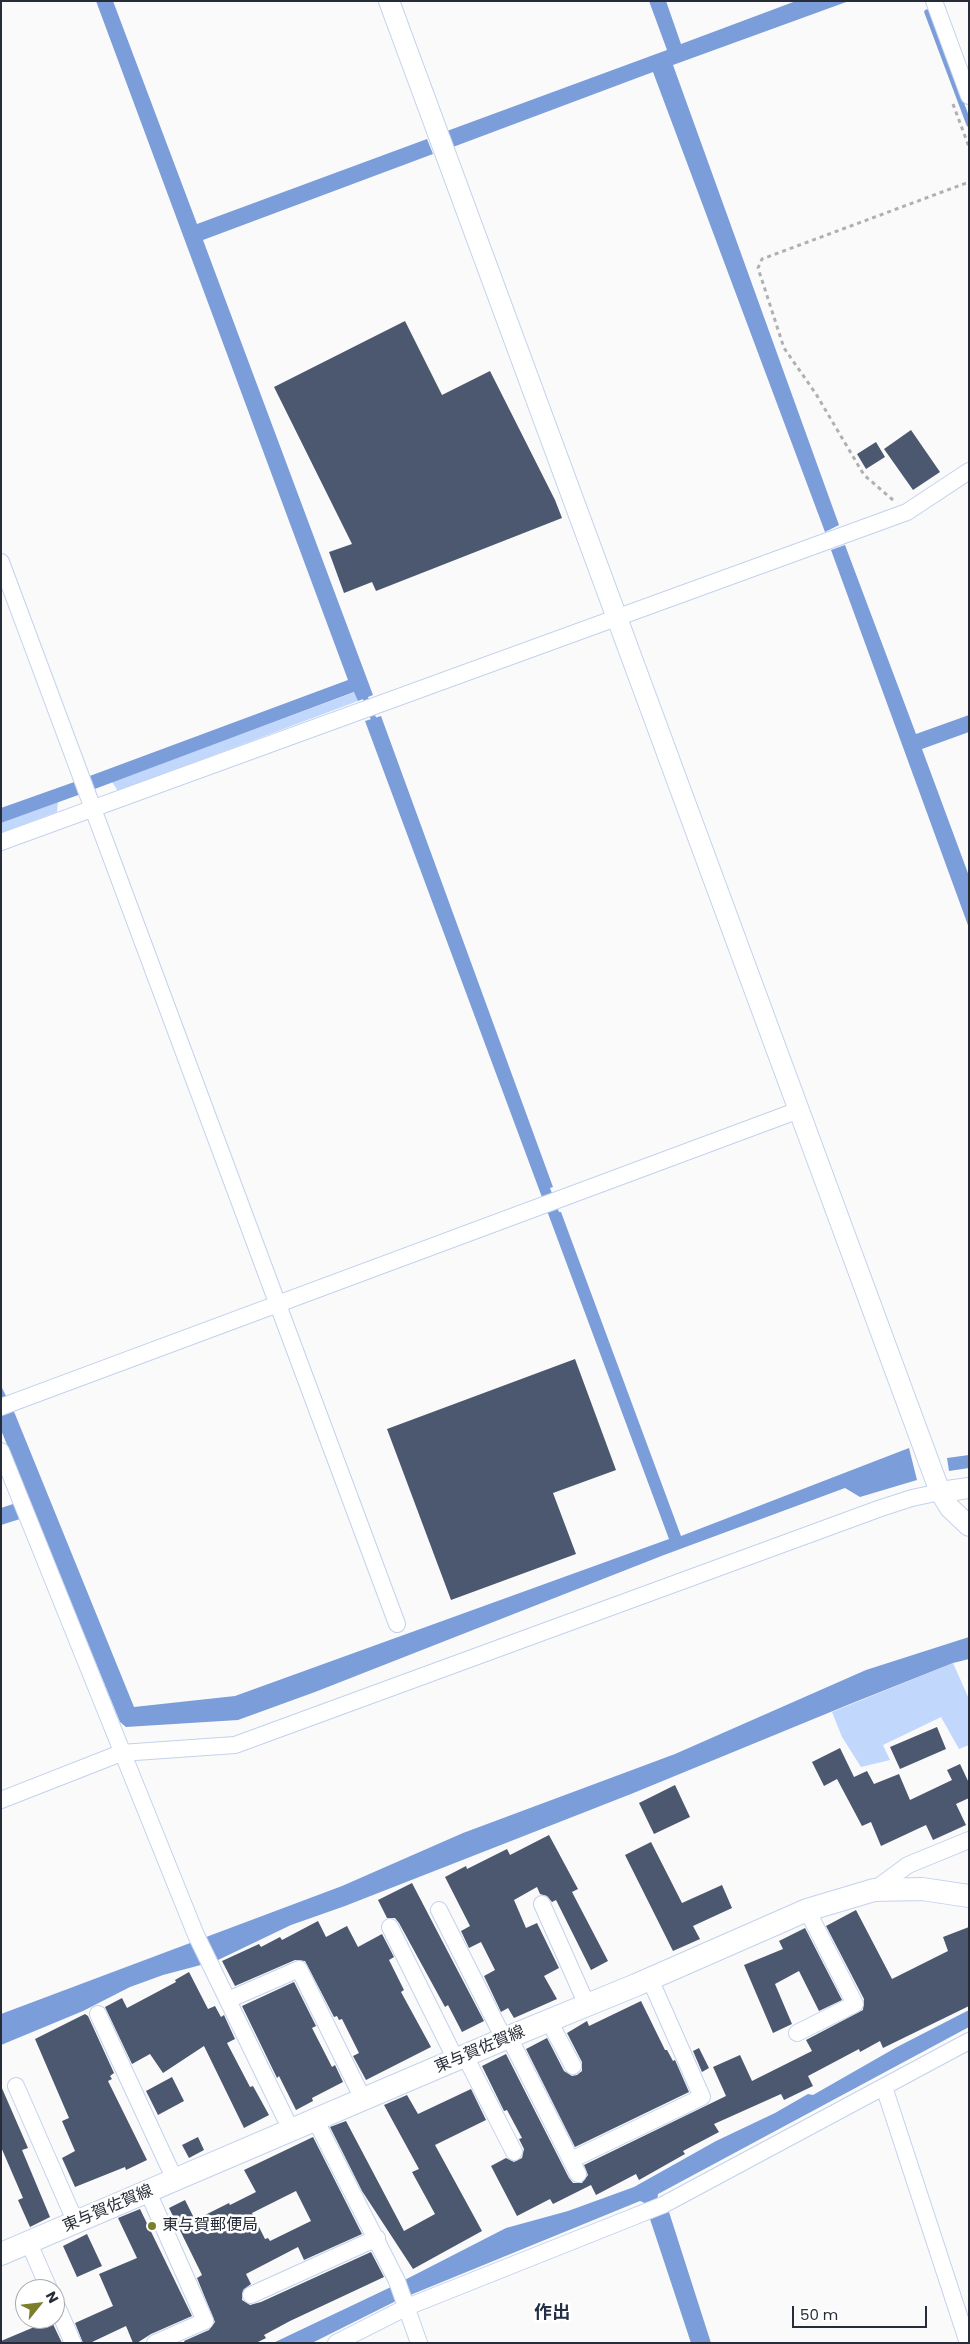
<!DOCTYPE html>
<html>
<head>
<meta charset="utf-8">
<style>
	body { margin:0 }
	#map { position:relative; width:970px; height:2344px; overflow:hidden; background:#fafafa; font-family:Poppins,sans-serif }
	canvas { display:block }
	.frame { position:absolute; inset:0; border:2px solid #272d38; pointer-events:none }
	.north { position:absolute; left:15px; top:2279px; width:50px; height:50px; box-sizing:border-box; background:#fff; border:1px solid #a9abaf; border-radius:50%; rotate:61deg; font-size:14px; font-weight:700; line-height:20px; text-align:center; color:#272d38 }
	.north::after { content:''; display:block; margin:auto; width:18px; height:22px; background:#7c7f29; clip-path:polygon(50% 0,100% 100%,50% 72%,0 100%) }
	.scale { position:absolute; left:792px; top:2306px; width:135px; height:22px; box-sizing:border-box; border:2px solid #272d38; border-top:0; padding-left:6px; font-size:15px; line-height:18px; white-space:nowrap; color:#272d38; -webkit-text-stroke:4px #fff; paint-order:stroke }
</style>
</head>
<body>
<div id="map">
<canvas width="970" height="2344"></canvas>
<div class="frame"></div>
<div class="north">N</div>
<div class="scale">50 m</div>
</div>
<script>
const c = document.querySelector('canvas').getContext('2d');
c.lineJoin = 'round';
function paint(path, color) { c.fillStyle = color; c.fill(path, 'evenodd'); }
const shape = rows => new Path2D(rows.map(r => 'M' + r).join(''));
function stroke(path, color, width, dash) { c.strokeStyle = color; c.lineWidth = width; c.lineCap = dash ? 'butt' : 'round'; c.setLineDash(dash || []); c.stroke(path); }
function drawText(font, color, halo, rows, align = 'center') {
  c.font = font + ' Poppins,"Noto Sans JP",sans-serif'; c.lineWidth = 5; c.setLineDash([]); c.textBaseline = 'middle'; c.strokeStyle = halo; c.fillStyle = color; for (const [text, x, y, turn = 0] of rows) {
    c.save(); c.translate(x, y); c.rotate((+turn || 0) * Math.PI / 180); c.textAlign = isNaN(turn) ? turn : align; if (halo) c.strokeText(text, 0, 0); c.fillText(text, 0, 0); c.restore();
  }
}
const green = shape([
	[355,692,358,701,118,791,112,782],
	[58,802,57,812,1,833,1,823],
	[953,1663,969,1699,969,1745,959,1749,941,1717,883,1745,890,1760,861,1767,842,1737,832,1712]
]);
const water = shape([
	[96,1,113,1,197,224,427,139,433,154,203,240,373,695,358,701,354,692,92,790,87,777,348,680],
	[649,1,666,1,681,44,796,1,849,1,673,65,839,525,825,532,653,72,453,147,447,131,667,50],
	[845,545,916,734,969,715,969,732,922,749,969,876,969,928,831,550],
	[381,716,553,1187,550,1188,559,1212,561,1212,681,1536,909,1448,917,1480,860,1497,845,1488,664,1555,315,1692,238,1720,126,1727,120,1722,1,1430,1,1386,15,1414,134,1707,235,1696,669,1539,365,721],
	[77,781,81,794,1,823,1,808],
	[969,1455,969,1468,949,1471,947,1458],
	[13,1504,20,1519,1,1525,1,1508],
	[969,1637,969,1659,953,1663,850,1704,631,1794,345,1906,291,1925,216,1961,163,1975,130,1987,83,2011,1,2045,1,2014,342,1886,463,1833,675,1754,866,1670],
	[969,2010,969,2027,658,2194,657,2201,663,2214,669,2212,711,2343,691,2343,650,2219,654,2217,647,2204,640,2201,398,2300,312,2343,273,2343,391,2287,506,2228,568,2211,634,2187,716,2141,775,2113,808,2094,813,2095,897,2047]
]);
const stream = shape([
	[927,12,969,124],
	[363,692,376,725]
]);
const building = shape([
	[405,321,442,395,490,371,555,500,562,518,376,591,372,582,344,593,329,552,352,544,274,387],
	[911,430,940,472,913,490,884,449],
	[876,442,885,457,866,469,857,454],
	[575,1359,616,1470,553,1493,576,1554,451,1600,387,1429],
	[937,1727,946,1749,900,1769,890,1747],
	[840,1748,854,1777,867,1771,874,1784,899,1774,910,1800,952,1780,947,1770,960,1764,969,1783,969,1798,956,1804,966,1825,933,1840,926,1825,881,1846,871,1822,862,1826,837,1779,824,1786,812,1762],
	[675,1785,690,1817,654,1834,639,1803],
	[549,1835,578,1889,572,1892,608,1961,591,1970,556,1900,552,1902,547,1896,540,1894,537,1887,514,1900,526,1928,537,1923,559,1968,544,1976,557,1999,514,2018,508,2008,501,2012,484,1976,495,1970,481,1942,469,1948,461,1931,470,1926,445,1877,466,1866,467,1869,507,1849,510,1855],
	[651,1842,682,1903,722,1885,732,1908,693,1926,700,1939,673,1951,625,1855],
	[412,1883,484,2021,462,2032,448,2005,445,2007,399,1923,395,1918,387,1918,378,1900],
	[856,1910,892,1979,948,1951,943,1937,969,1927,969,2006,883,2048,880,2041,860,2052,859,2049,808,2076,813,2086,784,2100,781,2094,714,2124,719,2132,683,2151,685,2154,639,2180,636,2174,596,2195,591,2185,553,2204,550,2199,517,2216,491,2166,506,2158,514,2162,522,2158,524,2149,519,2139,522,2138,507,2110,504,2111,482,2066,506,2054,569,2178,573,2183,582,2183,588,2175,584,2165,726,2096,713,2067,740,2055,752,2081,812,2051,806,2040,863,2010,864,1999,826,1926],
	[318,1921,326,1937,347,1926,358,1947,382,1934,394,1957,389,1960,404,1990,401,1992,431,2047,366,2080,353,2056,359,2053,342,2019,339,2020,337,2016,334,2017,305,1961,295,1960,235,1986,222,1961,259,1944,261,1947,280,1937,282,1940],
	[805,1928,842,2000,819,2011,799,1971,775,1984,792,2024,773,2033,744,1965,783,1949,779,1941],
	[189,1972,208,2009,215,2006,221,2017,224,2015,235,2039,227,2043,250,2087,253,2086,269,2115,244,2128,204,2046,163,2073,150,2054,132,2064,105,2007,122,1998,127,2008,176,1982,175,1980],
	[294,1982,316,2026,312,2028,332,2067,335,2065,343,2082,312,2098,313,2101,296,2110,279,2076,277,2078,242,2006],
	[641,2001,665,2050,667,2050,673,2061,675,2060,689,2092,575,2147,526,2049,547,2038,564,2071,572,2076,577,2075,582,2071,582,2062,567,2033,587,2021,589,2026],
	[85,2014,88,2016,114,2073,110,2076,112,2079,108,2081,147,2160,126,2170,125,2167,75,2187,62,2158,75,2151,62,2121,69,2118,35,2039],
	[699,2048,709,2068,702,2072,693,2051],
	[172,2077,184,2101,158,2115,146,2091],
	[1,2086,28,2148,22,2150,50,2217,30,2227,18,2200,23,2198,1,2147],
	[471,2089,486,2120,435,2145,482,2231,413,2269,362,2191,330,2127,346,2121,404,2231,435,2214,412,2172,419,2169,384,2105,407,2095,418,2114],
	[198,2137,204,2150,189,2158,182,2145],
	[313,2137,362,2234,304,2260,298,2247,246,2274,251,2284,243,2290,242,2300,250,2305,261,2302,371,2252,384,2277,290,2321,264,2335,266,2338,256,2343,185,2343,184,2341,209,2330,215,2322,197,2278,202,2275,169,2208,185,2200,195,2220,229,2203,230,2205,256,2192,244,2170],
	[296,2191,311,2221,270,2241,268,2238,265,2239,252,2213],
	[140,2209,192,2316,151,2334,137,2343,133,2343,126,2326,90,2343,83,2343,75,2323,113,2306,99,2274,137,2258,118,2218],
	[87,2234,102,2266,77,2277,63,2246],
	[51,2320,62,2343,1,2343,1,2341]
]);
const path = shape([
	[953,104,969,147],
	[893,500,864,475,816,394,784,348,758,268,762,259,969,182]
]);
const minor = shape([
	[934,1,969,96],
	[1,562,397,1624],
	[1,842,907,512,969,471],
	[1,1407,799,1110],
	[1,1451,196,1935,291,2130],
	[1,1800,121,1753,235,1745,881,1508,912,1498,940,1492],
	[874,1890,908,1865,969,1840],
	[542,1904,587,2005],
	[439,1910,504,2039],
	[390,1927,456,2060],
	[228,2000,299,1969,363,2099],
	[98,2014,175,2180],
	[549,2021,573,2066],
	[797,2033,855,2004,807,1910],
	[509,2037,578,2174],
	[465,2056,514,2152],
	[16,2086,76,2223],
	[884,2087,968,2343],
	[315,2119,397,2281,419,2343],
	[571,2160,702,2097,650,1979],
	[148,2192,205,2321,155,2343],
	[29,2243,49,2289],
	[251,2295,377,2238],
	[55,2302,73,2343],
	[336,2343,407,2307,663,2205,969,2041]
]);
const tertiary = shape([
	[389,1,940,1492,950,1508,969,1526],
	[940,1492,969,1488]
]);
const secondary = shape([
	[1,2254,504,2039,636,1985,807,1910,874,1890,922,1889,969,1896]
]);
const markers = [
	[152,2226,5,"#7c7f29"]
];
const streetNames = [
	["東与賀佐賀線",480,2050,-23],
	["東与賀佐賀線",108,2209,-23]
];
const poiNames = [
	["東与賀郵便局",162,2226]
];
const neighbourhoodNames = [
	["作出",552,2313]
];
paint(green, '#c1d7fc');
paint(water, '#7b9dda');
stroke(stream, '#7b9dda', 5.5);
paint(building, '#4b586f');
stroke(minor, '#c3d2ed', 18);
stroke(tertiary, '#c3d2ed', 22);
stroke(secondary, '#c3d2ed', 24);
stroke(path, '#aeb0b4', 3, [4, 4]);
stroke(minor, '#fff', 16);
stroke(tertiary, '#fff', 20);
stroke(secondary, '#fff', 22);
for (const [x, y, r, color] of markers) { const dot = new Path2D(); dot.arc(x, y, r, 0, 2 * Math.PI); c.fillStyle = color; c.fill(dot); stroke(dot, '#fff', 2); }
drawText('16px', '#272d38', '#fff', streetNames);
drawText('16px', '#272d38', '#fff', poiNames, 'left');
drawText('bold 18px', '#232f44', '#fff', neighbourhoodNames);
</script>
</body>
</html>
